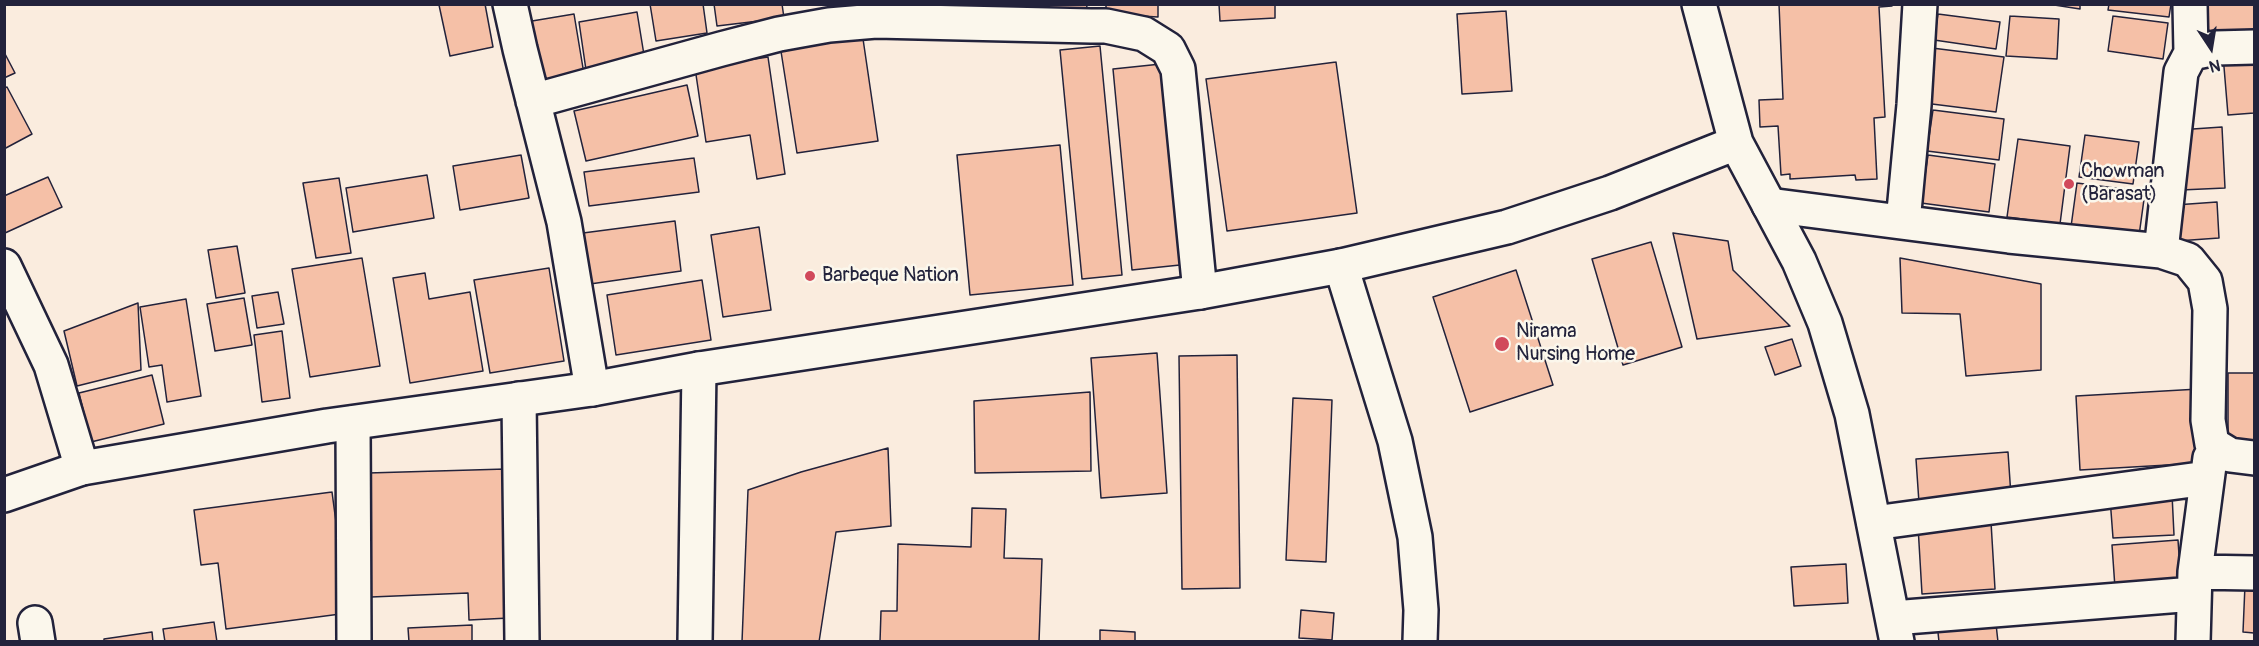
<!DOCTYPE html>
<html>
<head>
<meta charset="utf-8">
<style>
	body { margin:0 }
	#map { position:relative; width:2259px; height:646px; overflow:hidden; background:#faecde; font-family:Pangolin,sans-serif }
	canvas { display:block }
	.frame { position:absolute; inset:0; border:6px solid #22223b; pointer-events:none }
	.north { position:absolute; left:2181px; top:18px; width:60px; height:60px; -webkit-text-stroke:4px #fbf7ec; paint-order:stroke; rotate:168deg; font-size:16px; font-weight:700; line-height:24px; text-align:center; color:#22223b }
	.north::after { content:''; display:block; margin:auto; width:21px; height:27px; background:#22223b; clip-path:polygon(50% 0,100% 100%,50% 72%,0 100%) }
</style>
</head>
<body>
<div id="map">
<canvas width="2259" height="646"></canvas>
<div class="frame"></div>
<div class="north">N</div>
</div>
<script>
const c = document.querySelector('canvas').getContext('2d');
c.lineJoin = 'round';
function paint(path, color) { c.fillStyle = color; c.fill(path, 'evenodd'); }
const shape = rows => new Path2D(rows.map(r => 'M' + r).join(''));
function stroke(path, color, width, dash) { c.strokeStyle = color; c.lineWidth = width; c.lineCap = dash ? 'butt' : 'round'; c.setLineDash(dash || []); c.stroke(path); }
function drawText(font, color, halo, rows, align = 'center') {
  c.font = font + ' Pangolin,sans-serif'; c.lineWidth = 5; c.setLineDash([]); c.textBaseline = 'middle'; c.strokeStyle = halo; c.fillStyle = color; for (const [text, x, y, turn = 0] of rows) {
    c.save(); c.translate(x, y); c.rotate((+turn || 0) * Math.PI / 180); c.textAlign = isNaN(turn) ? turn : align; if (halo) c.strokeText(text, 0, 0); c.fillText(text, 0, 0); c.restore();
  }
}
const building = shape([
	[485,4,493,47,450,56,439,5,485,4],
	[650,4,703,4,707,33,656,41,650,4],
	[714,4,782,4,784,18,717,26,714,4],
	[974,4,1020,4,1019,17,973,15,974,4],
	[1032,4,1087,4,1086,18,1031,15,1032,4],
	[1106,4,1158,4,1158,17,1106,14,1106,4],
	[1219,4,1275,4,1275,18,1220,21,1219,4],
	[1779,4,1892,4,1892,6,1879,7,1885,117,1874,118,1877,179,1856,180,1855,175,1790,179,1790,174,1781,175,1778,126,1760,127,1759,100,1783,99,1779,4],
	[2048,4,2080,4,2080,9,2048,4],
	[2109,4,2171,4,2169,17,2108,10,2109,4],
	[2196,4,2254,4,2254,43,2196,43,2196,4],
	[1506,11,1512,91,1462,94,1457,14,1506,11],
	[637,12,645,61,586,70,579,22,637,12],
	[574,14,584,74,535,82,526,22,574,14],
	[1938,14,2000,22,1996,49,1934,40,1938,14],
	[2010,16,2059,19,2057,59,2006,56,2010,16],
	[2113,16,2168,23,2163,59,2108,51,2113,16],
	[862,32,878,141,797,153,780,45,862,32],
	[1100,46,1122,275,1082,279,1060,50,1100,46],
	[1932,48,2004,57,1996,112,1924,103,1932,48],
	[4,52,15,73,4,78,4,52],
	[2254,52,2254,113,2228,115,2223,55,2254,52],
	[768,57,785,174,757,179,750,135,706,142,695,68,768,57],
	[1336,62,1357,213,1227,231,1206,79,1336,62],
	[1161,64,1180,265,1132,270,1113,69,1161,64],
	[687,85,698,136,586,161,574,111,687,85],
	[7,87,32,134,4,149,4,88,7,87],
	[1933,110,2004,119,1999,160,1927,151,1933,110],
	[2222,127,2225,188,2181,190,2178,130,2222,127],
	[2085,135,2139,142,2133,184,2079,177,2085,135],
	[2018,139,2070,146,2060,224,2007,217,2018,139],
	[1060,145,1073,285,970,295,957,155,1060,145],
	[521,155,529,198,460,210,453,166,521,155],
	[1928,155,1995,164,1989,212,1921,203,1928,155],
	[694,158,699,192,589,206,584,172,694,158],
	[427,175,434,218,353,232,346,188,427,175],
	[48,177,62,207,5,233,4,196,48,177],
	[339,178,351,253,316,258,303,183,339,178],
	[2077,183,2145,192,2138,243,2070,234,2077,183],
	[2217,202,2219,238,2177,241,2175,205,2217,202],
	[675,221,681,271,590,284,583,233,675,221],
	[759,227,771,310,723,317,711,235,759,227],
	[1673,233,1728,241,1733,270,1790,326,1697,339,1673,233],
	[1651,242,1682,347,1623,365,1592,259,1651,242],
	[237,246,245,293,216,298,208,250,237,246],
	[362,258,380,366,310,377,292,269,362,258],
	[1900,258,2041,284,2041,370,1966,376,1960,314,1902,313,1900,258],
	[549,268,564,361,490,373,474,280,549,268],
	[1516,270,1553,385,1470,412,1433,297,1516,270],
	[425,273,429,299,470,292,483,371,410,383,393,278,425,273],
	[702,280,711,340,616,355,607,295,702,280],
	[278,292,284,324,257,328,252,296,278,292],
	[244,298,252,345,215,351,207,304,244,298],
	[186,299,201,396,167,402,162,365,149,367,140,307,186,299],
	[138,303,141,370,77,386,64,331,138,303],
	[282,331,290,398,262,402,254,335,282,331],
	[1792,339,1801,366,1775,375,1765,347,1792,339],
	[1157,353,1167,493,1101,498,1091,358,1157,353],
	[1237,355,1240,588,1182,589,1179,356,1237,355],
	[2228,373,2254,373,2254,443,2228,443,2228,373],
	[152,375,164,424,91,442,79,393,152,375],
	[2199,389,2203,463,2080,470,2076,396,2199,389],
	[1090,392,1091,471,975,473,974,401,1090,392],
	[1293,398,1332,400,1326,562,1286,560,1293,398],
	[888,448,891,526,836,532,819,642,742,642,748,490,801,472,888,448],
	[2008,452,2011,496,1919,503,1916,459,2008,452],
	[506,469,509,618,469,620,468,593,371,597,368,473,506,469],
	[332,492,348,613,226,629,218,563,201,565,194,510,332,492],
	[2172,494,2174,535,2113,538,2110,498,2172,494],
	[972,508,1006,509,1004,558,1042,559,1039,642,880,642,881,611,897,611,898,544,971,547,972,508],
	[1991,522,1995,589,1922,594,1918,526,1991,522],
	[2178,540,2181,584,2115,588,2112,545,2178,540],
	[1846,564,1848,603,1794,606,1791,567,1846,564],
	[2245,585,2254,585,2254,633,2243,632,2245,585],
	[1301,610,1334,613,1332,640,1299,638,1301,610],
	[1995,615,1998,642,1939,642,1937,623,1995,615],
	[214,622,217,642,165,642,163,629,214,622],
	[472,625,472,642,409,642,408,628,472,625],
	[1100,630,1135,632,1135,642,1100,642,1100,630],
	[152,632,153,642,104,642,104,639,152,632]
]);
const minor = shape([
	[510,4,520,49,564,222,592,389],
	[2190,4,2191,53],
	[533,101,721,49,779,34,829,25,876,21,1091,26,1106,26,1144,34,1168,49,1178,69,1200,292],
	[1769,205,2009,236,2161,251,2188,260,2205,281,2210,309,2208,420,2212,444,2230,455,2254,458],
	[1903,222,1914,105,1920,4],
	[2161,251,2181,72,2191,53,2216,48,2254,47],
	[4,266,51,365,82,468],
	[1341,266,1395,441,1415,537,1421,610,1420,642],
	[519,399,522,642],
	[353,423,354,642],
	[1874,523,2207,478],
	[2195,572,2254,573],
	[1893,618,2194,594],
	[35,623,38,642],
	[695,642,699,369],
	[2193,642,2195,572,2210,458]
]);
const highway = shape([
	[1699,4,1736,143,1799,261,1825,323,1852,414,1897,642],
	[4,495,82,468,327,426,592,389,699,369,1200,292,1341,266,1507,227,1610,193,1736,143]
]);
const markers = [
	[2069,184,6,"#d1495b"],
	[810,276,6,"#d1495b"],
	[1502,344,8,"#d1495b"]
];
const poiNames = [
	["Chowman",2081,172],
	["(Barasat)",2081,195],
	["Barbeque Nation",822,276],
	["Nirama",1516,332],
	["Nursing Home",1516,355]
];
paint(building, '#f5c0a7');
stroke(building, '#22223b', 1.5);
stroke(minor, '#22223b', 38);
stroke(highway, '#22223b', 38);
stroke(minor, '#fbf7ec', 33);
stroke(highway, '#fbf7ec', 33);
for (const [x, y, r, color] of markers) { const dot = new Path2D(); dot.arc(x, y, r, 0, 2 * Math.PI); c.fillStyle = color; c.fill(dot); stroke(dot, '#fbf7ec', 2); }
drawText('20px', '#22223b', '#fbf7ec', poiNames, 'left');
</script>
</body>
</html>
